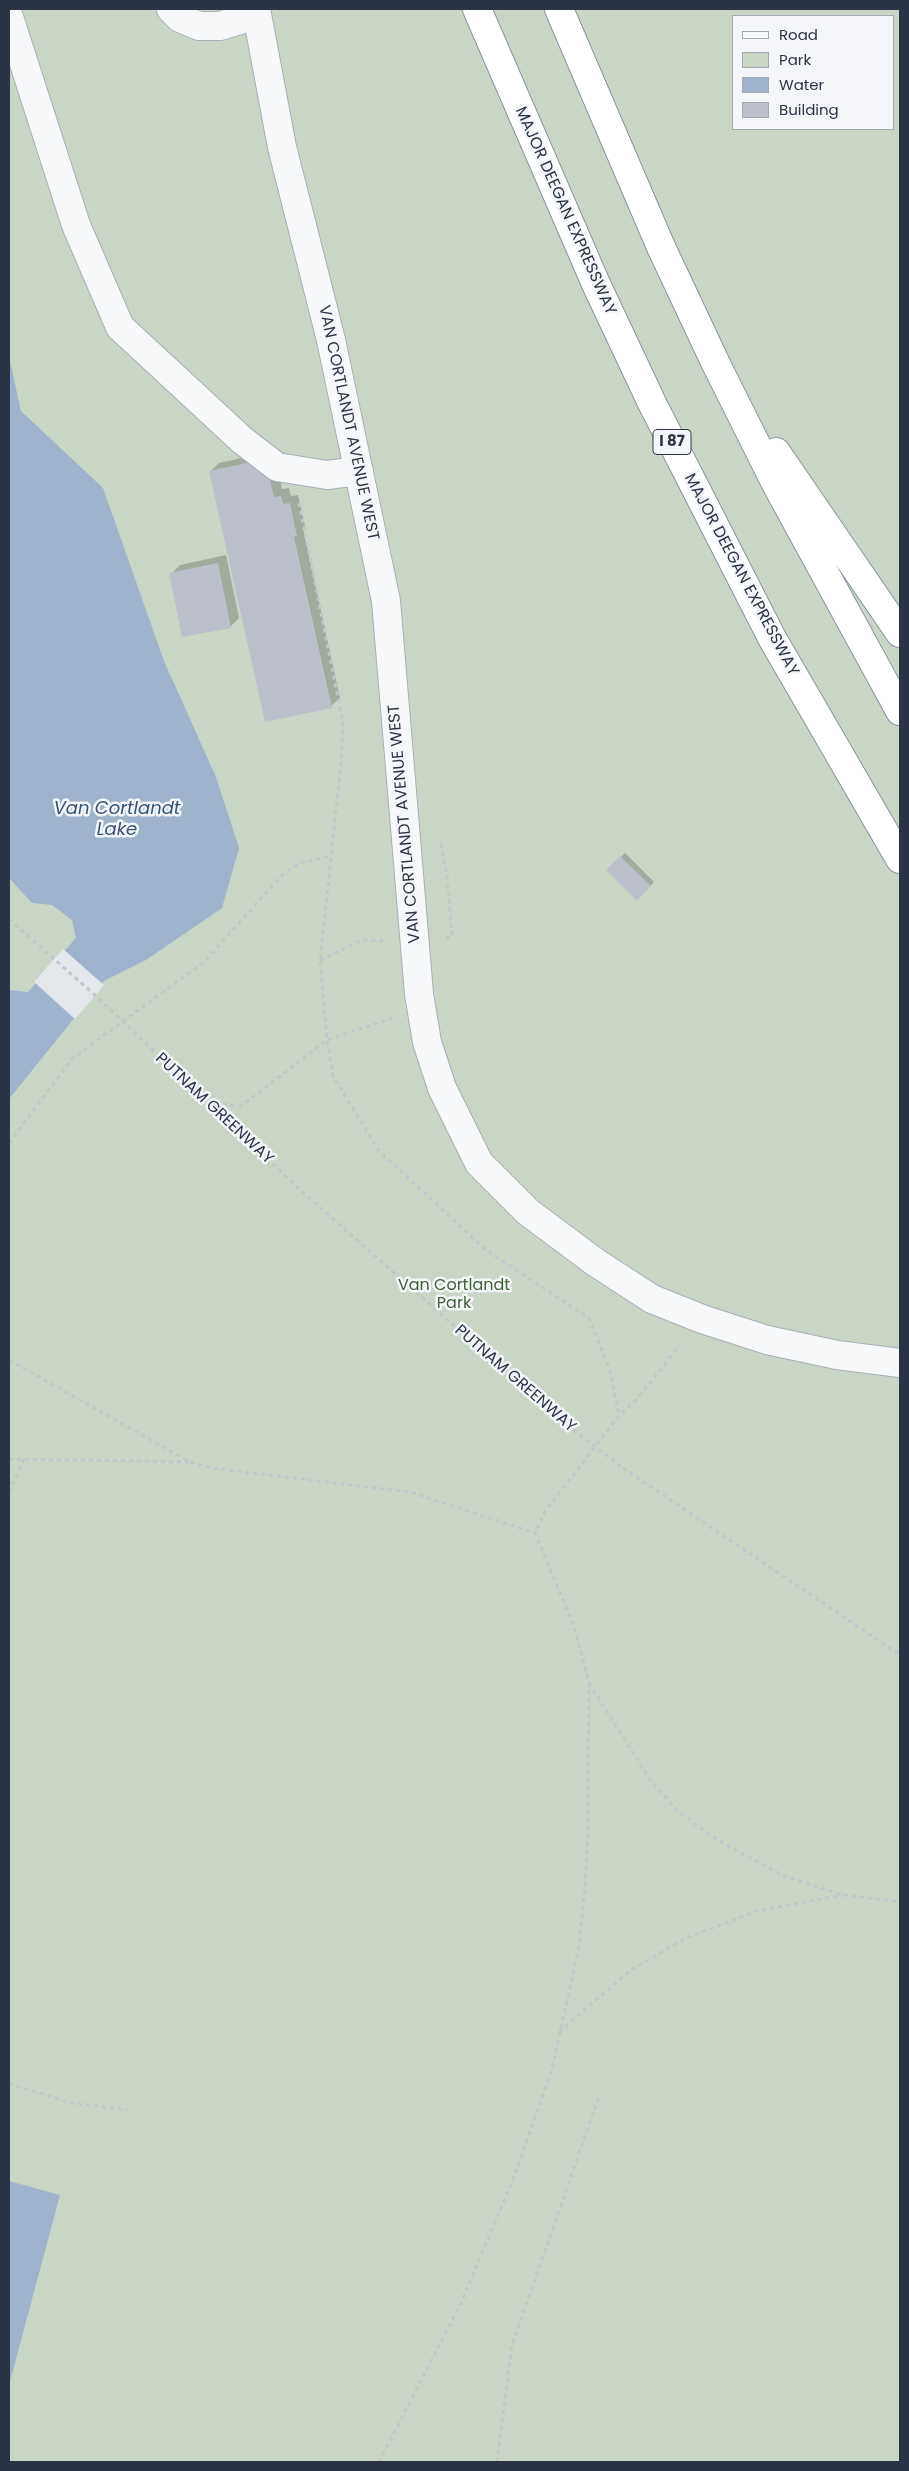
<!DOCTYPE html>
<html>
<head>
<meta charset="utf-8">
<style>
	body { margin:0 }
	#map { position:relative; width:909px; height:2471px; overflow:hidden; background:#e4e7ec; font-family:Poppins,sans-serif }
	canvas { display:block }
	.frame { position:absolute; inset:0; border:10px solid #2b3445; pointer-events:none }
	.legend { position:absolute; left:732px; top:15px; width:162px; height:115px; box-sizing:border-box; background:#f4f6f9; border:1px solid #a4a8b1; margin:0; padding:6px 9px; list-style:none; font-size:15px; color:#2b3445 }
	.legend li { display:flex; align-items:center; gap:10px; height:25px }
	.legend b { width:25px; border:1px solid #a4a8b1 }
</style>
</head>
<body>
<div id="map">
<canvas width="909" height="2471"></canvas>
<div class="frame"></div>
<ul class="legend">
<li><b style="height:6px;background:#f7f8fa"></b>Road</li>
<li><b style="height:14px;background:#c9d6c5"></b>Park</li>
<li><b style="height:14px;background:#9fb4cc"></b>Water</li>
<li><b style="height:14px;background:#bbc0ca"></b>Building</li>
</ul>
</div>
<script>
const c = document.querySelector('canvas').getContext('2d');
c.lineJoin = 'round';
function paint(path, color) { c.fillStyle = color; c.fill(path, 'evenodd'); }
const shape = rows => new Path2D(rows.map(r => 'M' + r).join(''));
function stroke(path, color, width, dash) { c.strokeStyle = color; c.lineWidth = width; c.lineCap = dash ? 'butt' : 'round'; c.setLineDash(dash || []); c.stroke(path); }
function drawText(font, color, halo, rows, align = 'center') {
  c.font = font + ' Poppins,sans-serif'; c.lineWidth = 5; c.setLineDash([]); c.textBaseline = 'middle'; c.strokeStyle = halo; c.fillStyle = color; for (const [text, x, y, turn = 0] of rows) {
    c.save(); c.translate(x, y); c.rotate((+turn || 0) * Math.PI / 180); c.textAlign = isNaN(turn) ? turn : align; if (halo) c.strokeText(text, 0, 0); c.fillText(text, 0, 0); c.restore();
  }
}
const green = shape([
	[9,9,900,9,900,2462,9,2462],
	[733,16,893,16,893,129,733,129]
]);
const water = shape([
	[9,356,21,411,103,488,164,661,216,777,239,848,222,908,146,960,104,981,9,1099,9,990,28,992,76,938,72,920,52,905,32,903,9,878],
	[9,2181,60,2195,9,2385]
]);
const pier = shape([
	[63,949,104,985,75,1019,34,982]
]);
const shadow = shape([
	[269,452,276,459,282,489,289,488,291,496,298,495,305,526,303,528,340,698,331,706,210,472,219,463],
	[226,555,239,618,230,627,171,574,180,565],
	[625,853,654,882,637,899,608,870]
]);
const building = shape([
	[261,460,267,467,274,497,281,496,283,504,290,503,297,536,294,537,332,708,265,722,209,471],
	[218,563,231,628,182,637,169,573],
	[620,856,651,886,637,901,606,870]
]);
const path = shape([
	[299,503,343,723,341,764,320,960,327,1040,333,1076,379,1151,486,1250,589,1318,610,1370,619,1415],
	[441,844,447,875,452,937,446,938],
	[9,919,97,997,299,1189,567,1425],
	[320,960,362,940,383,941],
	[207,1102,241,1106,327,1040,392,1018],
	[9,1143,73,1058,204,962,281,876,300,863,331,856],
	[9,1360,190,1462,211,1468,410,1492,535,1533],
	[9,1459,189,1462],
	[623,1468,900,1655],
	[9,1492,24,1459],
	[589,1683,650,1780,679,1812,719,1841,784,1876,843,1895,900,1902],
	[559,2032,631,1970,684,1939,757,1911,842,1895],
	[9,2084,73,2103,127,2110],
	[379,2462,461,2303,516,2172,552,2069,579,1946,585,1889,588,1830,589,1683,574,1626,535,1533,546,1510,619,1416,638,1398,679,1346],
	[497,2462,512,2345,599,2096]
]);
const minor = shape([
	[171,9,180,18,199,26,220,26,240,20,253,9],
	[256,9,282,147,331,340,386,601,419,994,427,1042,442,1088,479,1163,528,1212,595,1262,652,1299,702,1319,767,1340,837,1355,900,1363],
	[9,17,76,225,120,327,242,440,277,467,327,475,359,471]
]);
const highway = shape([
	[477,9,596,284,652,403,772,638,900,859],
	[559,9,661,247,716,364,775,482,900,711],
	[776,452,900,633]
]);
const pathBridge = shape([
	[567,1425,623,1468]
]);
const shields = [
	[672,442,38]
];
const shieldNames = [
	["I 87",672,442]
];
const streetNames = [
	["MAJOR DEEGAN EXPRESSWAY",565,211,66],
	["VAN CORTLANDT AVENUE WEST",348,423,78],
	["MAJOR DEEGAN EXPRESSWAY",741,575,62],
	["VAN CORTLANDT AVENUE WEST",405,824,-95],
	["PUTNAM GREENWAY",214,1109,43],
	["PUTNAM GREENWAY",515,1379,41]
];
const parkNames = [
	["Van Cortlandt",454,1286],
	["Park",454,1304]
];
const waterNames = [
	["Van Cortlandt",117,809],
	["Lake",117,830]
];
paint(green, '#c9d6c5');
paint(water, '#9fb4cc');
paint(pier, '#e4e7ec');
paint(shadow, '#0003');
paint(building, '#bbc0ca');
stroke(minor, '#a9aeb7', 30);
stroke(highway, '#8b94a3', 30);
stroke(path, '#c2c5cb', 3, [4, 4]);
stroke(minor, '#f7f8fa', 28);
stroke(highway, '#fff', 28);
stroke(pathBridge, '#c2c5cb', 3, [4, 4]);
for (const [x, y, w] of shields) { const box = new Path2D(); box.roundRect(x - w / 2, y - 12.5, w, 25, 4); c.fillStyle = '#f4f6f9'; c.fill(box); stroke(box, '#2b3445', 1); }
drawText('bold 15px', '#2b3445', null, shieldNames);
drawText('16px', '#2b3445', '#f4f6f9', streetNames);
drawText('16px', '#3f6138', '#f4f6f9', parkNames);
drawText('italic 18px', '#34527a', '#f4f6f9', waterNames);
</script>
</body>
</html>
